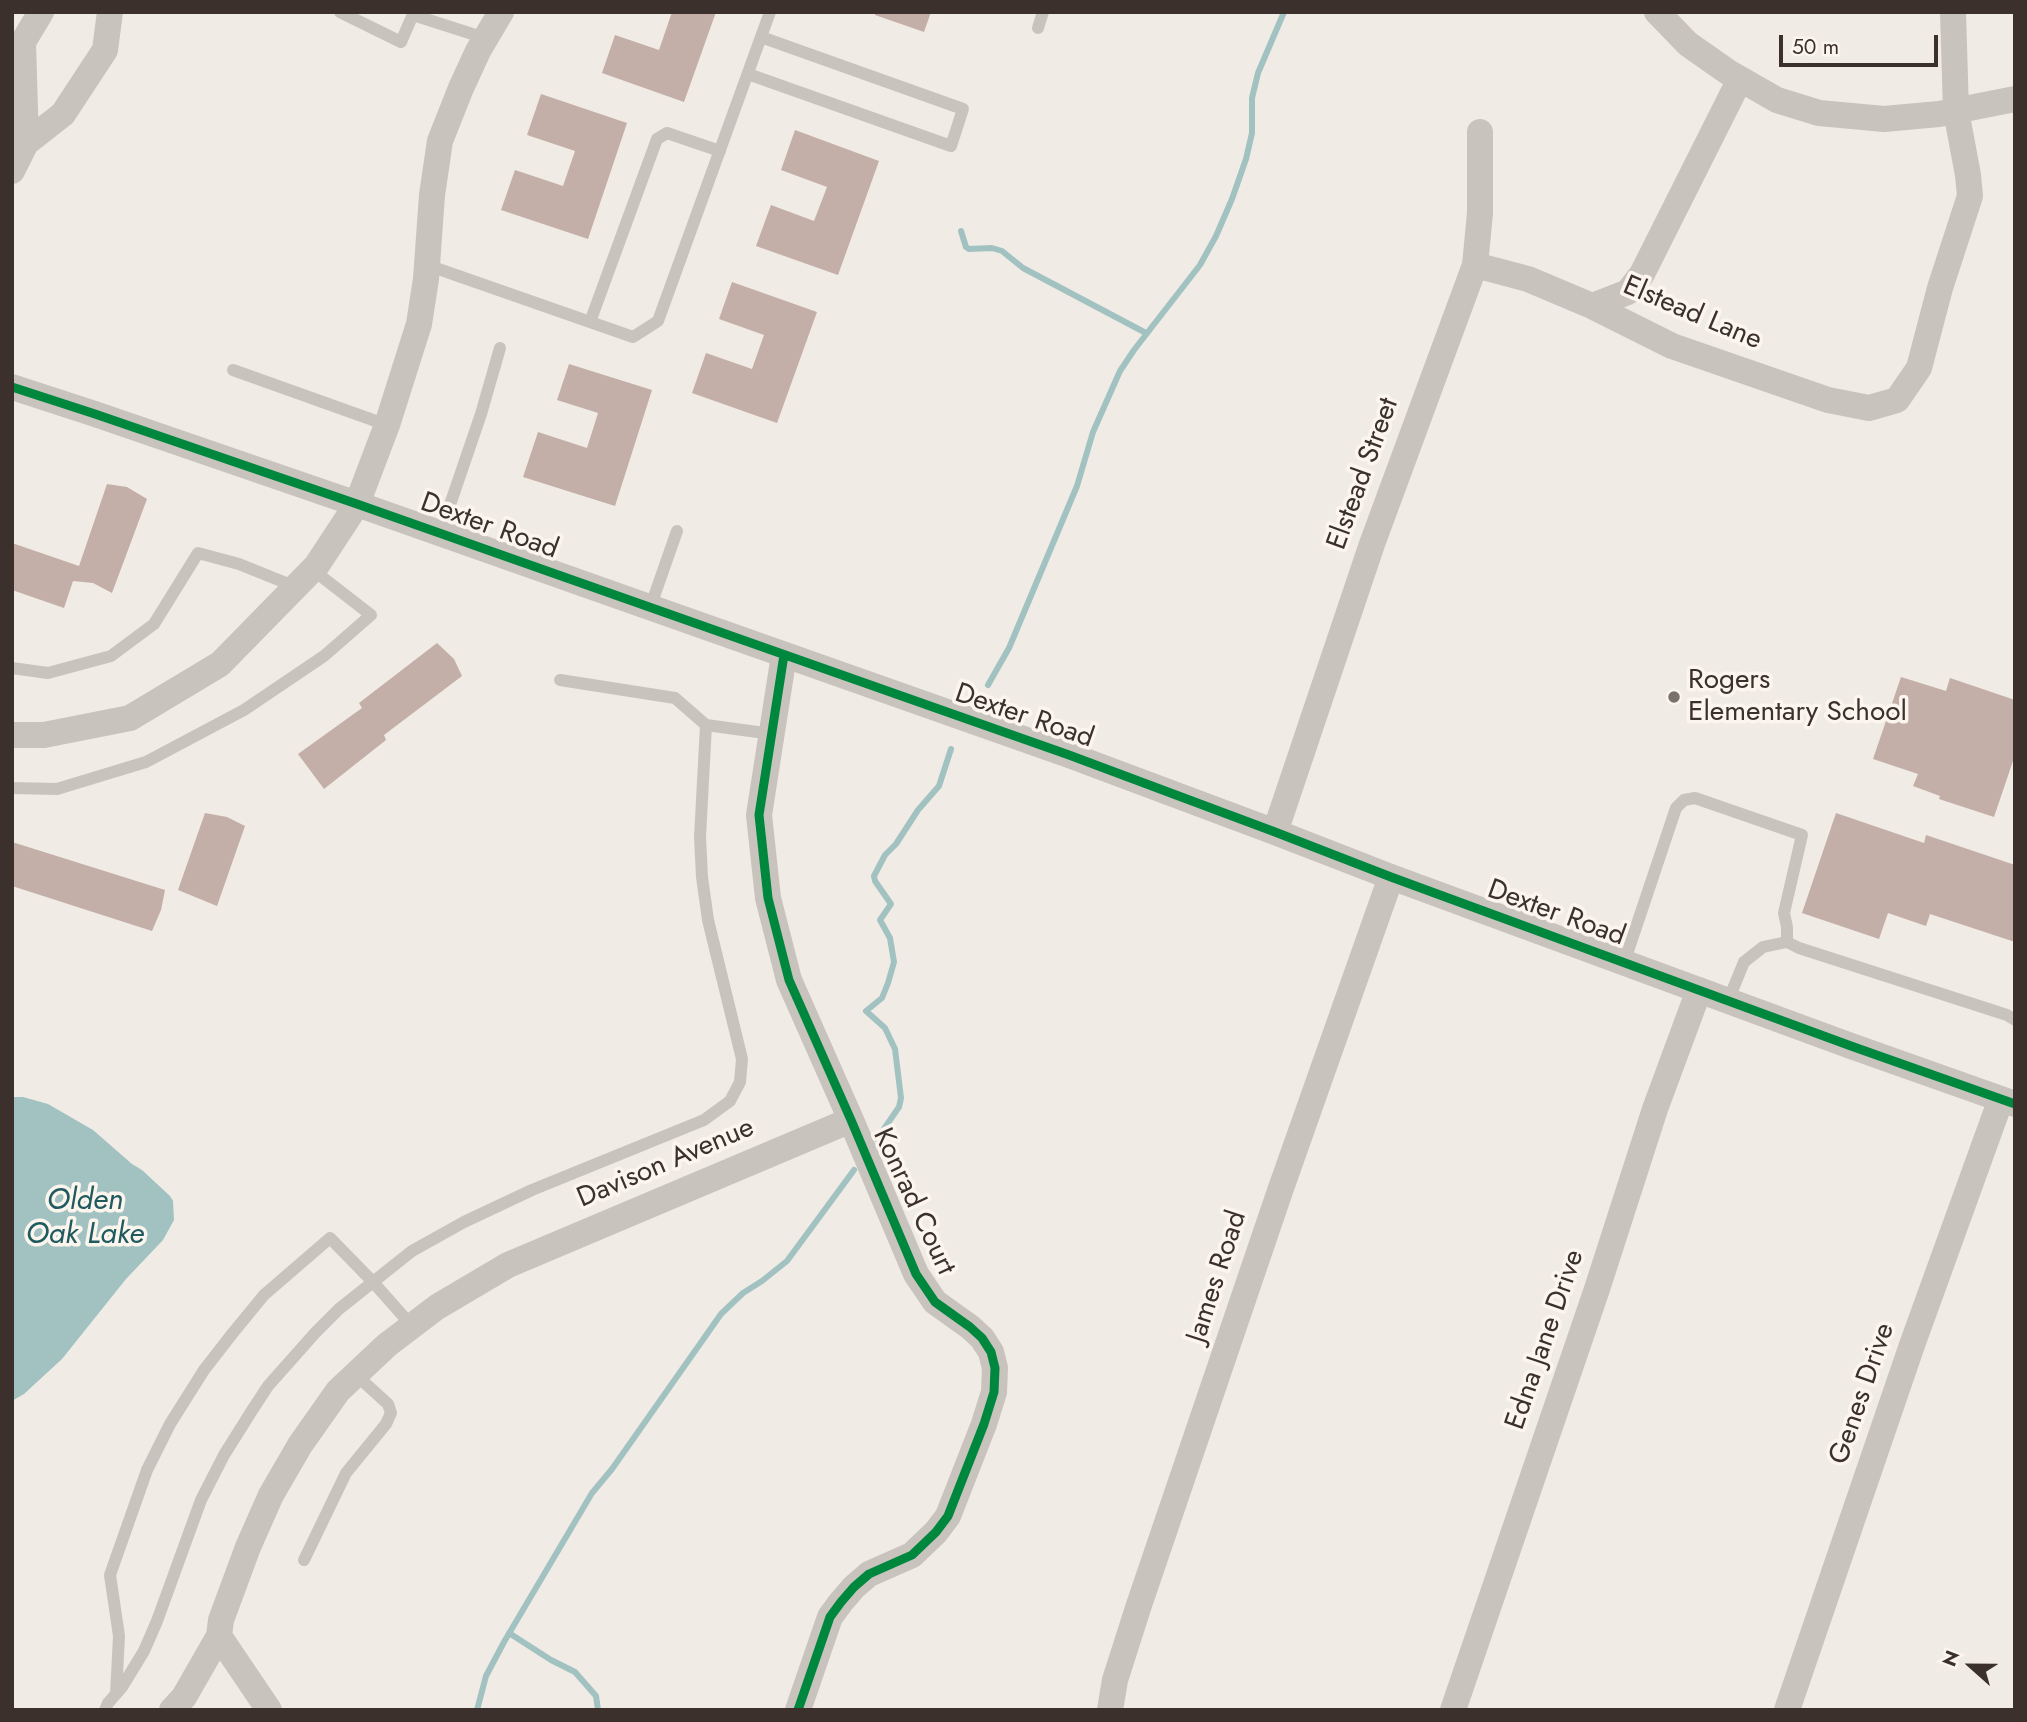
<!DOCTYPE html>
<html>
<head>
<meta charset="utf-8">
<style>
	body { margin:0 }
	#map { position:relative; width:2027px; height:1722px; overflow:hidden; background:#f0ebe5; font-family:Jost,sans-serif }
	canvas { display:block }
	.frame { position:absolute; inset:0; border:14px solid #3b302b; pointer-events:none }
	.north { position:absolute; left:1936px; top:1631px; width:70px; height:70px; -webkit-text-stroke:5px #fbf5ee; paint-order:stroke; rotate:291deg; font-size:19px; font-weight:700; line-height:28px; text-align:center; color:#3b302b }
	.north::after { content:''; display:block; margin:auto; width:24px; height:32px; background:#3b302b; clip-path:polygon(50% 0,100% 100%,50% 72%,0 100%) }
	.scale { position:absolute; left:1779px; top:35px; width:159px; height:32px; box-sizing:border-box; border:4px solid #3b302b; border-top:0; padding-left:9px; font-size:21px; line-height:24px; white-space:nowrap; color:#3b302b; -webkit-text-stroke:5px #fbf5ee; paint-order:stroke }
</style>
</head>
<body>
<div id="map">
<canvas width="2027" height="1722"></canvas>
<div class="frame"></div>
<div class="north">N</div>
<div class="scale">50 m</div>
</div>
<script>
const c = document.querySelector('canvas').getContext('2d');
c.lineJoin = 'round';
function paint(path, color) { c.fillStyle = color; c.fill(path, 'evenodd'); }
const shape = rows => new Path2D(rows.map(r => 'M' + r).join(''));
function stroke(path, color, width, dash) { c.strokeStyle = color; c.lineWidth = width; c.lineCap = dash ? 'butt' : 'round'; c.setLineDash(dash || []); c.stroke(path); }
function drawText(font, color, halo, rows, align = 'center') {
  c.font = font + ' Jost,sans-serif'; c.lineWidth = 7; c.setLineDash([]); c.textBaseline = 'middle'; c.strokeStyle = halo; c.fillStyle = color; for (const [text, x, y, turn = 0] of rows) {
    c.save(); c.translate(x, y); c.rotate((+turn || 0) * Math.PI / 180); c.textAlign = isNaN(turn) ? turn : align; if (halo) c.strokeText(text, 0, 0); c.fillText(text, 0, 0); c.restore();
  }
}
const water = shape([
	[12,1097,23,1097,48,1104,93,1130,132,1164,142,1170,170,1196,173,1201,174,1220,163,1240,126,1279,62,1359,24,1394,12,1401]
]);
const stream = shape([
	[961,231,966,247,969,249,992,248,1002,251,1023,268,1146,333],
	[988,685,1009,648,1077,486,1093,432,1120,371,1134,350,1200,265,1216,236,1232,199,1246,159,1252,133,1252,98,1258,73,1284,12],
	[877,1139,899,1107,901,1098,895,1049,885,1028,866,1011,882,998,888,983,894,962,890,938,880,920,891,904,875,881,874,876,885,855,896,844,918,810,939,786,951,749],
	[509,1633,551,1660,575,1672,596,1696,598,1710],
	[477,1710,486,1676,504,1642,592,1493,612,1469,721,1314,743,1293,762,1281,787,1261,854,1170]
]);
const building = shape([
	[672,12,716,12,684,102,602,73,615,35,659,50],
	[875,12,931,12,924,32,875,15],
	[541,94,627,123,588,239,501,210,515,170,563,186,575,151,527,135],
	[795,130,879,161,838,275,756,246,771,205,814,221,827,187,781,170],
	[732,282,817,312,777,423,692,393,706,353,752,369,764,335,719,319],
	[569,364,652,390,615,506,523,477,538,432,587,448,598,413,557,400],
	[107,484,127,487,147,499,112,593,93,583,73,581,64,608,12,590,12,543,79,566],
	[437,643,454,659,462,676,384,735,386,740,324,789,298,754,362,708,359,703],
	[1901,677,1946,691,1950,678,2015,700,2015,755,1994,817,1939,799,1940,796,1913,786,1918,774,1873,759],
	[205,813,227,817,245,826,217,906,178,890],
	[1836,813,1924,843,1926,835,2015,865,2015,942,1930,914,1926,926,1888,913,1879,939,1802,913],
	[12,842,165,890,161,910,152,931,12,886]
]);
const service = shape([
	[340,12,401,42,414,12],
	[413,15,485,38],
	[1038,28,1043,12],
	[748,74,951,146,963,109,761,37],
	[427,265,633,337,658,321,770,12],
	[590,322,657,139,667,133,720,151],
	[233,370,387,425],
	[440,534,481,414,500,348],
	[650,608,677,531],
	[12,668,48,673,111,656,154,624,198,553,239,564,296,587],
	[560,680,675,698,706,725],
	[12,788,57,789,146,762,244,710,324,656,371,615,313,570],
	[1624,963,1676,808,1684,800,1695,798,1802,835,1784,913,1787,927,1787,942,1799,948,2007,1015,2015,1020],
	[1728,1001,1744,962,1763,947,1787,942],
	[412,1326,373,1282,412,1251,464,1222,532,1190,704,1120,730,1101,740,1082,742,1059,708,920,702,877,700,837,706,725,772,734],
	[304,1560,346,1473,386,1424,391,1413,388,1404,356,1375],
	[105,1710,108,1703,116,1694,122,1687,144,1651,157,1621,201,1500,224,1455,251,1412,268,1386,315,1333,339,1309,373,1282,330,1238,264,1295,232,1334,204,1370,170,1424,147,1470,110,1575,119,1636,116,1694]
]);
const minor = shape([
	[1657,12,1688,44,1728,72,1777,100,1819,113,1884,119,1939,114,2015,99],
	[26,143,23,42,41,12],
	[12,171,26,143,63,114,105,50,110,12],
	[1475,265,1528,279,1592,306,1672,346,1828,400,1869,408,1897,400,1919,368,1940,288,1970,196,1968,175,1956,111,1953,12],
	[1592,306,1628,292,1642,274,1740,79],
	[12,387,95,414,357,504,1069,755,1275,832,1391,877,1851,1046,2015,1104],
	[784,655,759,815,768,898,789,980,851,1120,916,1274,935,1302,970,1327,982,1338,991,1352,995,1368,994,1392,984,1424,948,1516,936,1532,912,1555,869,1574,854,1587,841,1602,830,1617,798,1710],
	[12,735,44,735,130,718,220,664,317,565,357,504,387,425,419,324,426,279,432,195,440,141,461,88,478,51,501,12],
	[1275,832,1372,544,1475,265,1480,213,1480,132],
	[219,1636,269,1710],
	[172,1710,184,1697,219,1636,221,1620,248,1547,271,1495,300,1445,338,1391,387,1345,437,1307,508,1265,851,1120],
	[1110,1710,1115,1680,1139,1605,1280,1191,1391,877],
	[1453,1710,1597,1289,1655,1109,1699,990],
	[1787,1710,1912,1345,2001,1099]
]);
const cycleway = shape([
	[12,387,95,414,357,504,1069,755,1275,832,1391,877,1851,1046,2015,1104],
	[784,655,759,815,768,898,789,980,851,1120,916,1274,935,1302,970,1327,982,1338,991,1352,995,1368,994,1392,984,1424,948,1516,936,1532,912,1555,869,1574,854,1587,841,1602,830,1617,798,1710]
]);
const markers = [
	[1674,697,7,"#7a716c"]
];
const streetNames = [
	["Elstead Lane",1692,314,23],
	["Elstead Street",1364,474,-70],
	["Dexter Road",489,527,20],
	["Dexter Road",1024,717,19],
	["Dexter Road",1556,914,20],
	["Davison Avenue",666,1164,-23],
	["Konrad Court",913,1202,65],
	["James Road",1218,1277,-72],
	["Edna Jane Drive",1546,1340,-71],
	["Genes Drive",1863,1394,-71]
];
const poiNames = [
	["Rogers",1688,681],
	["Elementary School",1688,713]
];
const waterNames = [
	["Olden",85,1202],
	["Oak Lake",85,1236]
];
paint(water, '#a1c2c1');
stroke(stream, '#a1c2c1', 6);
paint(building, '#c3afa7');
stroke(service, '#c9c3be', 12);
stroke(minor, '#c9c3be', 26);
stroke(cycleway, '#00873e', 9);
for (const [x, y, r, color] of markers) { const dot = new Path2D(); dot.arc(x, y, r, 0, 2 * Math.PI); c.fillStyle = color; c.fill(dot); stroke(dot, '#fbf5ee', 2.5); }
drawText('28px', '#3b302b', '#fbf5ee', streetNames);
drawText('28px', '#3b302b', '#fbf5ee', poiNames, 'left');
drawText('italic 30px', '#1f5a5e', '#fbf5ee', waterNames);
</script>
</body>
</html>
